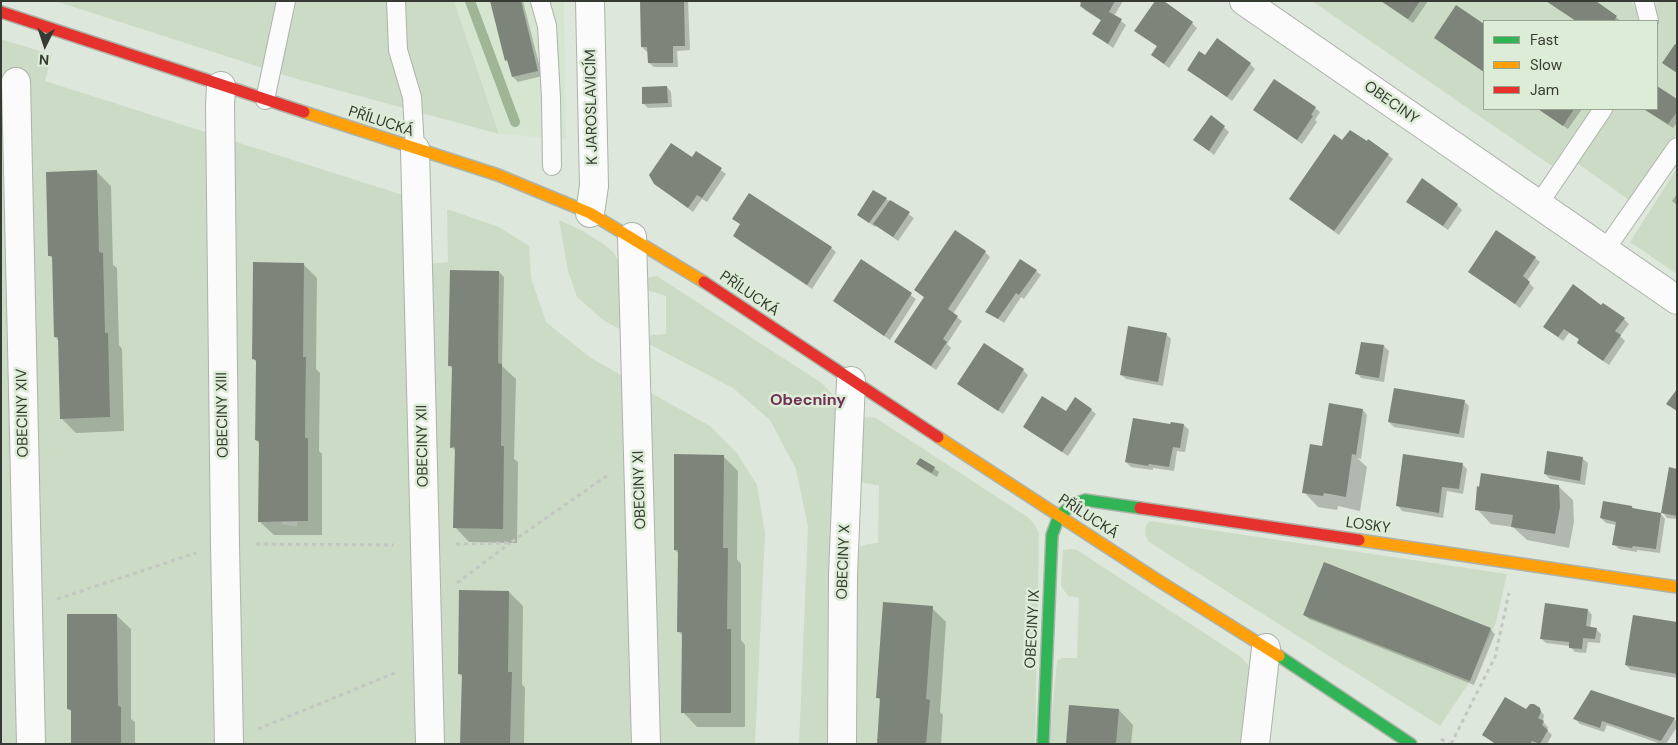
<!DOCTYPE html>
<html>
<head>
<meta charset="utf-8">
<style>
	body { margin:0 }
	#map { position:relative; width:1678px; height:745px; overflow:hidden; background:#dee7db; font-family:"DM Sans",sans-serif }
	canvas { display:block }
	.frame { position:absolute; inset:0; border:2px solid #353b32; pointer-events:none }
	.legend { position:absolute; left:1483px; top:20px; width:175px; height:90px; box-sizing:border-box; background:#dcecd6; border:1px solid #99a594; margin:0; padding:6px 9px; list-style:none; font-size:15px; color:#353b32 }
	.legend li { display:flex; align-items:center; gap:10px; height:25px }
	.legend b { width:25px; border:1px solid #99a594 }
	.north { position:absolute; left:20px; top:20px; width:50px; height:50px; -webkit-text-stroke:4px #dcecd6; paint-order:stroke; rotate:184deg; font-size:14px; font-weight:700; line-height:20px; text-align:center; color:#353b32 }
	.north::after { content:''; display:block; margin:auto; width:18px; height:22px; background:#353b32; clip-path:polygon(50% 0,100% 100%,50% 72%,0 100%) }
</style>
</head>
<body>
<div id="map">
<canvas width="1678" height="745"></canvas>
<div class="frame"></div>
<ul class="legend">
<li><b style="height:6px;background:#30b455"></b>Fast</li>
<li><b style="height:6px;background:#ff9f0a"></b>Slow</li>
<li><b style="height:6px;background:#e5322d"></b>Jam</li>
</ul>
<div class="north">N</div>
</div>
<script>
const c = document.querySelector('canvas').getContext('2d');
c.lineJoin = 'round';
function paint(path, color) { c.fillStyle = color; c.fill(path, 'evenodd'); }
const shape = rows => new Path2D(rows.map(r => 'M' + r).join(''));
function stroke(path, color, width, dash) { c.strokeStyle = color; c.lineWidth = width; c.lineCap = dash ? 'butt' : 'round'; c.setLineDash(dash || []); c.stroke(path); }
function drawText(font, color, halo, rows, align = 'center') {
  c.font = font + ' "DM Sans",sans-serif'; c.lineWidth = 5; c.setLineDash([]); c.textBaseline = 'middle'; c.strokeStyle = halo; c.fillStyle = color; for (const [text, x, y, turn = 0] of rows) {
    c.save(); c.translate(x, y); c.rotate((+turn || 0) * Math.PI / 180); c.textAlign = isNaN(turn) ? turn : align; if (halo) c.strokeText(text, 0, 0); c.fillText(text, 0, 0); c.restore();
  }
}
const built = shape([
	[454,1,564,1,566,139,499,134]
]);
const green = shape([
	[55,1,454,1,499,134,297,79],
	[1312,1,1631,1,1636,8,1639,21,1484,21,1484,109,1592,109,1552,166],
	[1658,1,1677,1,1677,133,1629,200,1577,163,1612,109,1657,109,1657,23,1655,6],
	[1,39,52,55,45,81,406,196,421,744,1,744],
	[253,262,303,263,303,357,306,357,305,438,308,439,308,521,297,522,297,527,282,524,282,522,258,521,259,441,255,440,256,360,252,359],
	[1677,168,1677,274,1630,242],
	[447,209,499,227,529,246,531,278,546,322,591,358,628,379,641,744,441,744,429,264,448,262],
	[559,220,581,230,605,245,614,253,623,270,627,333,603,320,577,297,568,271],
	[657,276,823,384,831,393,839,408,837,744,799,744,808,527,796,469,770,420,733,388,649,344,650,337,652,335,666,334,666,296,647,290,644,278],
	[644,389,710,426,737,453,757,485,765,533,755,744,656,744],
	[869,417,876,418,1029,518,1035,525,1039,533,1035,744,851,744,856,548,868,544,878,543,879,485,864,483,860,480,863,418],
	[1150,521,1507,574,1496,622,1470,681,1440,726,1149,542,1145,535,1146,525],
	[1071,549,1077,550,1241,657,1248,665,1250,670,1245,744,1049,744,1057,661,1062,658,1077,658,1079,598,1068,596,1061,586,1063,550]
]);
const shadow = shape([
	[491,1,523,1,542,76,518,82,513,77,510,64,506,60],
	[641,1,688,1,690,50,677,51,678,67,654,67,649,63,649,51,647,52,642,47],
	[1078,1,1123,1,1114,16,1126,25,1113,48,1094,34,1102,21,1086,11,1081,6,1082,4],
	[1381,1,1428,1,1413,23],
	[1546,1,1593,1,1621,21,1576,21],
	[1457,6,1484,25,1484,72,1436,38],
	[1192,23,1197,28,1169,68,1157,59,1158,47,1136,31],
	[1205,57,1250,64,1255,69,1232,101,1194,74],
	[667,87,671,92,672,107,648,108,643,103],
	[1657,87,1677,101,1677,123,1673,128,1643,109,1657,109],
	[1315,108,1320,112,1315,120,1317,122,1302,144,1255,110],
	[1538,109,1582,109,1568,129],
	[1224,127,1229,132,1214,155,1195,140],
	[1342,142,1388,155,1393,159,1339,235,1295,203],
	[697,153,726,174,707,202,702,199,693,212,655,183,692,159],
	[97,172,111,186,113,265,117,268,119,345,122,349,124,431,76,433,61,418,59,341,55,337,53,259,50,256],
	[1677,194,1677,205,1672,201],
	[886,199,914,218,898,241,876,225,875,227,859,215],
	[1408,202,1457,205,1462,210,1448,230],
	[734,219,831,248,836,252,812,289,740,241,735,236,741,225],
	[985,252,990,257,953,314,962,321,947,344,951,348,936,370,895,342,925,298,916,290],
	[1535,258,1540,262,1527,281,1534,288,1520,308,1469,271],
	[861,261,916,299,890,340,834,301],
	[303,264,317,278,316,369,320,373,319,451,322,454,322,535,274,535,259,521,260,444,256,440,257,363,254,359],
	[1036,271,1041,275,1024,299,1021,297,1004,323,987,311],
	[499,272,504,277,502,366,516,379,514,459,518,462,517,543,469,542,455,527,456,451,452,447,453,369,450,366],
	[1601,307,1624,319,1629,324,1620,336,1625,341,1609,365,1583,347,1578,343,1580,340,1569,333,1563,341,1550,331],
	[1166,334,1171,339,1163,386,1126,379,1121,375],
	[1384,346,1389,351,1384,382,1361,378,1357,373],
	[1023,370,1028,375,1003,414,964,388],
	[1464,401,1469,406,1464,438,1394,427,1389,422],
	[1091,410,1096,414,1068,456,1029,431,1024,426],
	[1363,410,1367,415,1361,459,1357,458,1367,467,1360,511,1338,506,1337,510,1318,507,1304,492],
	[1184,425,1189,430,1185,452,1177,451,1174,471,1153,468,1153,470,1131,467,1126,462,1171,426],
	[1548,453,1583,459,1588,463,1585,485,1550,479,1545,474],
	[723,456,738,471,737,559,741,564,741,640,745,645,745,727,697,727,683,712,683,636,678,631,679,554,675,550],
	[918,464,934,468,939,472,937,477,923,469],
	[1462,464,1467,469,1463,494,1447,491,1443,518,1402,511,1398,506],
	[1677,470,1677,519,1667,518,1663,513],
	[1558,486,1573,500,1574,522,1569,548,1527,540,1513,527,1491,524,1477,509],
	[1632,507,1635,510,1661,514,1665,519,1660,553,1637,550,1637,552,1619,549,1614,544,1617,525,1606,523,1601,518],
	[509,592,523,606,522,684,525,688,524,744,461,744,463,677,459,674],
	[932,608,946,622,940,712,943,715,941,744,878,744,881,701,877,697],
	[1588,610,1592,615,1590,628,1596,629,1601,634,1600,643,1588,642,1586,653,1575,652,1570,646,1546,643,1541,638],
	[116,615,131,629,131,719,135,722,135,744,72,744,72,712,69,709],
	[1304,615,1490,629,1495,634,1474,685,1309,619],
	[1677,623,1677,678,1631,670,1626,665],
	[1539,709,1544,715,1543,722,1548,727,1547,730,1552,735,1547,744,1495,744,1483,735,1526,711],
	[1119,710,1133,725,1131,744,1067,744],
	[1575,719,1674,719,1677,722,1677,727,1666,744,1661,744,1607,725,1604,732,1580,724]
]);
const stream = shape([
	[470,1,515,122]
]);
const building = shape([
	[490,1,521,1,538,71,512,77,507,60,505,61],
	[640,1,684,1,685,46,673,46,673,63,648,63,647,47,641,47],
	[1079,1,1115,1,1109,12,1122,19,1108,44,1092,34,1101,20,1080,6,1081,3],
	[1155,1,1164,1,1193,22,1164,64,1151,55,1157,46,1134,31],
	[1381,1,1420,1,1408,19],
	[1546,1,1596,1,1617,16,1614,21,1576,21],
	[1456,5,1484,24,1484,72,1434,38],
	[1217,38,1251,63,1227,97,1187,70,1199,51,1205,55],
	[1675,44,1677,45,1677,73,1662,63],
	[1274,79,1316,107,1311,115,1313,116,1297,140,1253,110],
	[667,86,668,103,642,104,642,87],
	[1657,86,1677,99,1677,112,1668,124,1644,109,1657,109],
	[1538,109,1574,109,1563,126],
	[1211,115,1225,126,1209,151,1193,140],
	[1350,130,1367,141,1368,139,1389,154,1334,231,1289,199,1334,134,1342,140],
	[671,143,692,157,696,151,722,168,702,198,697,195,688,208,654,184,649,175],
	[97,170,99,252,103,253,105,333,108,333,110,417,60,419,58,337,54,337,52,256,48,256,46,172],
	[1422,178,1458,204,1443,226,1406,202],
	[873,190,887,198,869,223,857,215],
	[749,193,832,247,807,285,733,236,740,224,732,219],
	[890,200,910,212,893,237,873,224],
	[955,230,986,251,948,309,958,316,943,339,947,342,931,366,894,342,924,297,914,290],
	[1496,230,1536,257,1523,276,1530,282,1515,304,1468,272],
	[861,259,912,293,884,336,833,301],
	[1020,259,1037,270,1019,295,1016,293,998,319,985,312],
	[253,262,304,263,303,357,306,357,305,438,308,438,308,521,258,522,259,441,255,440,256,360,252,359],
	[450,270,499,271,498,363,502,364,501,446,504,446,503,529,453,528,455,447,450,448,452,366,448,366],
	[1573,284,1601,305,1603,303,1625,318,1615,331,1621,335,1603,361,1577,343,1579,339,1564,329,1558,337,1543,327],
	[1128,326,1167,333,1158,382,1120,375],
	[1361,342,1384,345,1379,378,1355,374],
	[984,343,1024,369,998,411,957,384],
	[1394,388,1465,400,1459,434,1388,422],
	[1677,389,1677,411,1666,404],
	[1042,396,1066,411,1075,397,1092,409,1062,452,1023,427],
	[1329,403,1363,409,1356,455,1352,454,1346,497,1324,493,1323,496,1302,493,1310,444,1322,446],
	[1133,418,1170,424,1171,422,1184,424,1180,448,1173,447,1169,467,1149,464,1148,466,1125,462],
	[1547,451,1583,457,1580,481,1544,474],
	[674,454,724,455,723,548,728,548,727,629,731,629,731,713,681,713,682,632,677,632,678,550,674,550],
	[1403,454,1463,463,1459,489,1442,487,1439,513,1396,506],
	[920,458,935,467,932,473,916,464],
	[1669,467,1677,469,1677,516,1661,513],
	[1481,473,1559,485,1560,507,1555,534,1511,527,1513,515,1475,510,1477,486,1479,487],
	[1603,501,1632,506,1632,508,1661,513,1656,549,1633,546,1632,548,1612,545,1616,522,1600,518],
	[1324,562,1491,628,1470,681,1303,615],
	[459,590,509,591,508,672,512,672,510,744,460,744,462,674,458,674],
	[883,602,933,606,926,699,930,700,926,744,877,744,880,698,876,698],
	[1545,603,1588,609,1586,626,1597,628,1595,639,1583,638,1582,649,1569,648,1569,642,1540,639],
	[67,614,117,614,118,706,121,707,121,744,71,744,71,710,67,709],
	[1633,615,1677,622,1677,674,1625,665],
	[1591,690,1675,718,1661,741,1602,721,1600,728,1573,719],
	[1505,697,1526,709,1530,704,1534,704,1540,708,1541,712,1538,718,1544,721,1542,725,1548,730,1540,744,1532,741,1530,744,1496,744,1482,735],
	[1069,705,1119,709,1116,744,1066,744]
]);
const path = shape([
	[256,544,394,545],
	[456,544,510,543,608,475],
	[457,583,510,543],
	[57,599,196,553],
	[258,729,397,672],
	[1441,739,1449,744],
	[1451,744,1495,657,1509,593]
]);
const lane = shape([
	[396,1,398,50,412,97,415,149],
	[540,1,547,26,551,98,552,166],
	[1644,1,1649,21],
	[265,100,286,1],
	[1538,205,1603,109],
	[1605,250,1677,147]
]);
const street = shape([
	[1244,1,1677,300],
	[16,82,31,744],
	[221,86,220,106,225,544,229,744],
	[415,149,430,744],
	[590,213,594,186,590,1],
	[632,237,646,744],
	[842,744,843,575,851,381],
	[1255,744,1266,648]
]);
const fast = shape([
	[1279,656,1411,744],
	[1043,744,1052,535,1059,516,1072,505,1085,500,1140,508]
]);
const slow = shape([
	[304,112,498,175,590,213,704,282],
	[938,437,1159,581,1279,656],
	[1359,540,1677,587]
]);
const jam = shape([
	[1,12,304,112],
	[704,282,938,437],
	[1140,508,1359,540]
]);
const streetNames = [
	["OBECINY",1391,103,35],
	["K JAROSLAVICÍM",592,107,-91],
	["PŘÍLUCKÁ",381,122,18],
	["PŘÍLUCKÁ",749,294,34],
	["OBECINY XIV",23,413,-91],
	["OBECINY XIII",223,415,-91],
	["OBECINY XII",423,446,-91],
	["OBECINY XI",640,490,-92],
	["PŘÍLUCKÁ",1088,517,33],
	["LOSKY",1368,526,8],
	["OBECINY X",844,562,-88],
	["OBECINY IX",1033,629,-87]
];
const neighbourhoodNames = [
	["Obecniny",808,401]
];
paint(built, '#d5e5d0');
paint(green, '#ccdbc6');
paint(shadow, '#0003');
stroke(stream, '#9fb596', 10);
paint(building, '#7d857a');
stroke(lane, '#acb3aa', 20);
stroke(street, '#acb3aa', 30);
stroke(fast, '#acb3aa', 14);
stroke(slow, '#acb3aa', 14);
stroke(jam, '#acb3aa', 14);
stroke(path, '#c3c6c2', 3, [4, 4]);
stroke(lane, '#fafbfa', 18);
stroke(street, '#fafbfa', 28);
stroke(fast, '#30b455', 11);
stroke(slow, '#ff9f0a', 11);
stroke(jam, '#e5322d', 11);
drawText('15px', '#353b32', '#dcecd6', streetNames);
drawText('bold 16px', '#703155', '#dcecd6', neighbourhoodNames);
</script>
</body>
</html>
